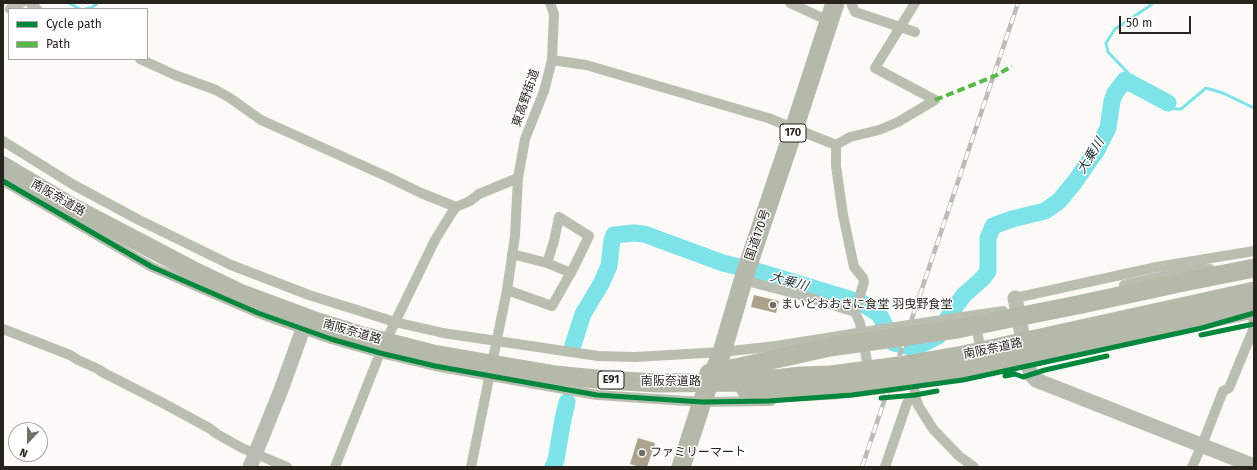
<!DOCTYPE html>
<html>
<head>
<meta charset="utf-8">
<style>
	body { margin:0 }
	#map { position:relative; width:1257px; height:470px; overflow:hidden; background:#fcfaf7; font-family:"Fira Sans",sans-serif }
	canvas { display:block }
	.frame { position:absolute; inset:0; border:4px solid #27241e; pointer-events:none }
	.legend { position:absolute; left:8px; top:8px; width:140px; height:52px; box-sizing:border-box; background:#fff; border:1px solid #a9a7a5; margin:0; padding:5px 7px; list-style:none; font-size:12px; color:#27241e }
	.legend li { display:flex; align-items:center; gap:8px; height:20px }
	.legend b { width:20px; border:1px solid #a9a7a5 }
	.north { position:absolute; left:8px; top:422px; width:40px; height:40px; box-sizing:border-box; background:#fff; border:1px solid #a9a7a5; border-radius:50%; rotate:202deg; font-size:11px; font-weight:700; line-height:16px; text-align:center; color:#27241e }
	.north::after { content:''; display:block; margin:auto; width:14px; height:18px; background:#726f6a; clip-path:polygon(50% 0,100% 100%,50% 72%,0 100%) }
	.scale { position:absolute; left:1119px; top:16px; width:72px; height:18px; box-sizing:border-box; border:2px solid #27241e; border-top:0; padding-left:5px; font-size:12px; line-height:14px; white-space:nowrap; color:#27241e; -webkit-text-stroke:3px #fff; paint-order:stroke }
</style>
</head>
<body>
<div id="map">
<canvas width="1257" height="470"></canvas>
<div class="frame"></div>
<ul class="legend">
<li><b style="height:5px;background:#00873e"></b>Cycle path</li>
<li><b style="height:5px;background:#58b947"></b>Path</li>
</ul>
<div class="north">N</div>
<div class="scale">50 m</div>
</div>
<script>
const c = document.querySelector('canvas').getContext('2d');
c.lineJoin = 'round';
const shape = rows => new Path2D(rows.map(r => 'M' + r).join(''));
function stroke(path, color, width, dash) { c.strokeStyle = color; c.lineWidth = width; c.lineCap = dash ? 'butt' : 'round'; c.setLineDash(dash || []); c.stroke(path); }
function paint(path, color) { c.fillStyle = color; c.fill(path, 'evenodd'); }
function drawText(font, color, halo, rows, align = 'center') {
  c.font = font + ' "Fira Sans","Noto Sans JP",sans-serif'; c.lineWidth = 3; c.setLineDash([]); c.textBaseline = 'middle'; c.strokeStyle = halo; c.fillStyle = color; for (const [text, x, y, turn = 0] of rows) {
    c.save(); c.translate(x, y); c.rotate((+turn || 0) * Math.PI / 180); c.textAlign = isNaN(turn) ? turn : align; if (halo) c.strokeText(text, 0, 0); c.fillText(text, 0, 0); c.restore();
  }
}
const stream = shape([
	[69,3,80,9],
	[1152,3,1151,5,1115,29,1106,43,1108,52,1130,75,1168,95,1168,103,1174,109,1181,109,1206,88,1223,93,1254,108],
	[85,9,91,8,98,3]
]);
const river = shape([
	[573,345,583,314,601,284,609,266,612,240,614,235,634,233,644,234,723,263,756,271,862,303,879,314,894,343,915,348,938,336,952,311,964,295,983,278,988,271,988,238,993,226,1012,219,1045,211,1059,201,1074,183,1097,150,1108,128,1112,101,1115,93,1125,80,1168,103],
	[553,467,556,460,563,419,567,402]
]);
const building = shape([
	[754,295,779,301,776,313,751,307],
	[638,438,655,443,647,467,640,467,630,464]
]);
const street = shape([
	[30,3,37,9],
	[790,3,829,21],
	[851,3,855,12,915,32],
	[915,3,875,68,935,100],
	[10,9,21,3],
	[140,59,175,75,216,90,230,98,261,120,388,177,421,193,456,207],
	[552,60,586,65,768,118,836,145,850,137,879,130,898,122,935,100],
	[3,141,72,184,139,220,231,265,309,295,395,322,443,333,598,356,635,357,722,352,776,346],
	[836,145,836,166,843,215,854,267,863,278,864,282,855,312],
	[3,181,152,267,258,313,331,339,380,353,435,366,597,395,702,402,771,401],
	[512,254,547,263,571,273],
	[743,280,804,296,855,312,860,323,869,373],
	[1124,285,1192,270,1210,269],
	[507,290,552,306,574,267,589,236,559,217,554,241,547,263],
	[1015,298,1157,267,1254,251],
	[962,317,1003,311],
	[975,322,982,355],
	[3,329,70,355,78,360,98,369,104,373,161,402,209,428,217,434,242,448,287,467],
	[914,387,915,395,918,405,933,429,959,456,974,467],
	[335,467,380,353,435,240,451,214,456,207,470,201,479,194,518,178],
	[471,467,507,290,515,236,518,178,525,139,544,91,552,60,554,14,550,3],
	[885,467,907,403,915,395],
	[1192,467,1202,445,1223,391,1229,388,1253,330,1254,324,1252,314]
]);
const secondary = shape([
	[1015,298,1028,366,1031,375,1036,380,1254,466],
	[250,467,281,390,303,329]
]);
const highway = shape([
	[1082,304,1184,282,1254,268],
	[1092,343,1254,309],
	[681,467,702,402,722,352,745,274,794,129,835,3]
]);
const rail = shape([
	[862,467,1018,3]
]);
const streetBridge = shape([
	[776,346,889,328,962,317]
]);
const highwayBridge = shape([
	[3,166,70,206,192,270,242,294,312,320,363,336,433,354,556,375,606,380,657,383,748,382,801,376,831,375,899,366,963,355,1254,291],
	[709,373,740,367,830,347,957,329,1082,304],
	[746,390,775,393,834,390,901,382,965,371,1092,343]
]);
const quiet = shape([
	[935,100,997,75,1012,66]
]);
const cycleway = shape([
	[3,181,152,267,258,313,331,339,380,353,435,366,597,395,702,402,769,401,852,395,963,380,1202,328,1254,313],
	[1201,335,1254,324],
	[1005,376,1015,374,1023,377,1045,370,1107,356],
	[881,398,915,395,937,391]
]);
const markers = [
	[773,305,4,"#726f6a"],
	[642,453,4,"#726f6a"]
];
const shields = [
	[793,133,26],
	[611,380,26]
];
const shieldNames = [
	["170",793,133],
	["E91",611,380]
];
const streetNames = [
	["東高野街道",526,98,-71],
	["南阪奈道路",58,198,30],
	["国道170号",758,235,-71],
	["南阪奈道路",352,332,16],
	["南阪奈道路",993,349,-12],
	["南阪奈道路",671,382]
];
const poiNames = [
	["まいどおおきに食堂 羽曳野食堂",781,305],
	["ファミリーマート",650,453]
];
const waterNames = [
	["大乗川",1091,156,-58],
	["大乗川",789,282,16]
];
stroke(stream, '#7de3e8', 3);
stroke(river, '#7de3e8', 17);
paint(building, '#ada38c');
stroke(street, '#babeb1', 10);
stroke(secondary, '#b9bcb0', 15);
stroke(highway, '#b5b9aa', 19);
stroke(rail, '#bbbcb4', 4.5);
stroke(rail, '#fff', 3, [9]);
stroke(streetBridge, '#babeb1', 10);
stroke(highwayBridge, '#b5b9aa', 19);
stroke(quiet, '#58b947', 4, [8, 4]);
stroke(cycleway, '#00873e', 5);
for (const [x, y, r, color] of markers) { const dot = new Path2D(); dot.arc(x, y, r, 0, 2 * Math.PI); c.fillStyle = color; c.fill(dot); stroke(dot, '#fff', 1.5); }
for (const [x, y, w] of shields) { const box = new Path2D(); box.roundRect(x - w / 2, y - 9, w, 18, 3); c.fillStyle = '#fff'; c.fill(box); stroke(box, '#27241e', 1); }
drawText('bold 11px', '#27241e', null, shieldNames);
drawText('12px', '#27241e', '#fff', streetNames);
drawText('12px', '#27241e', '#fff', poiNames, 'left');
drawText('italic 13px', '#1b3335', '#fff', waterNames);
</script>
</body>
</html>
